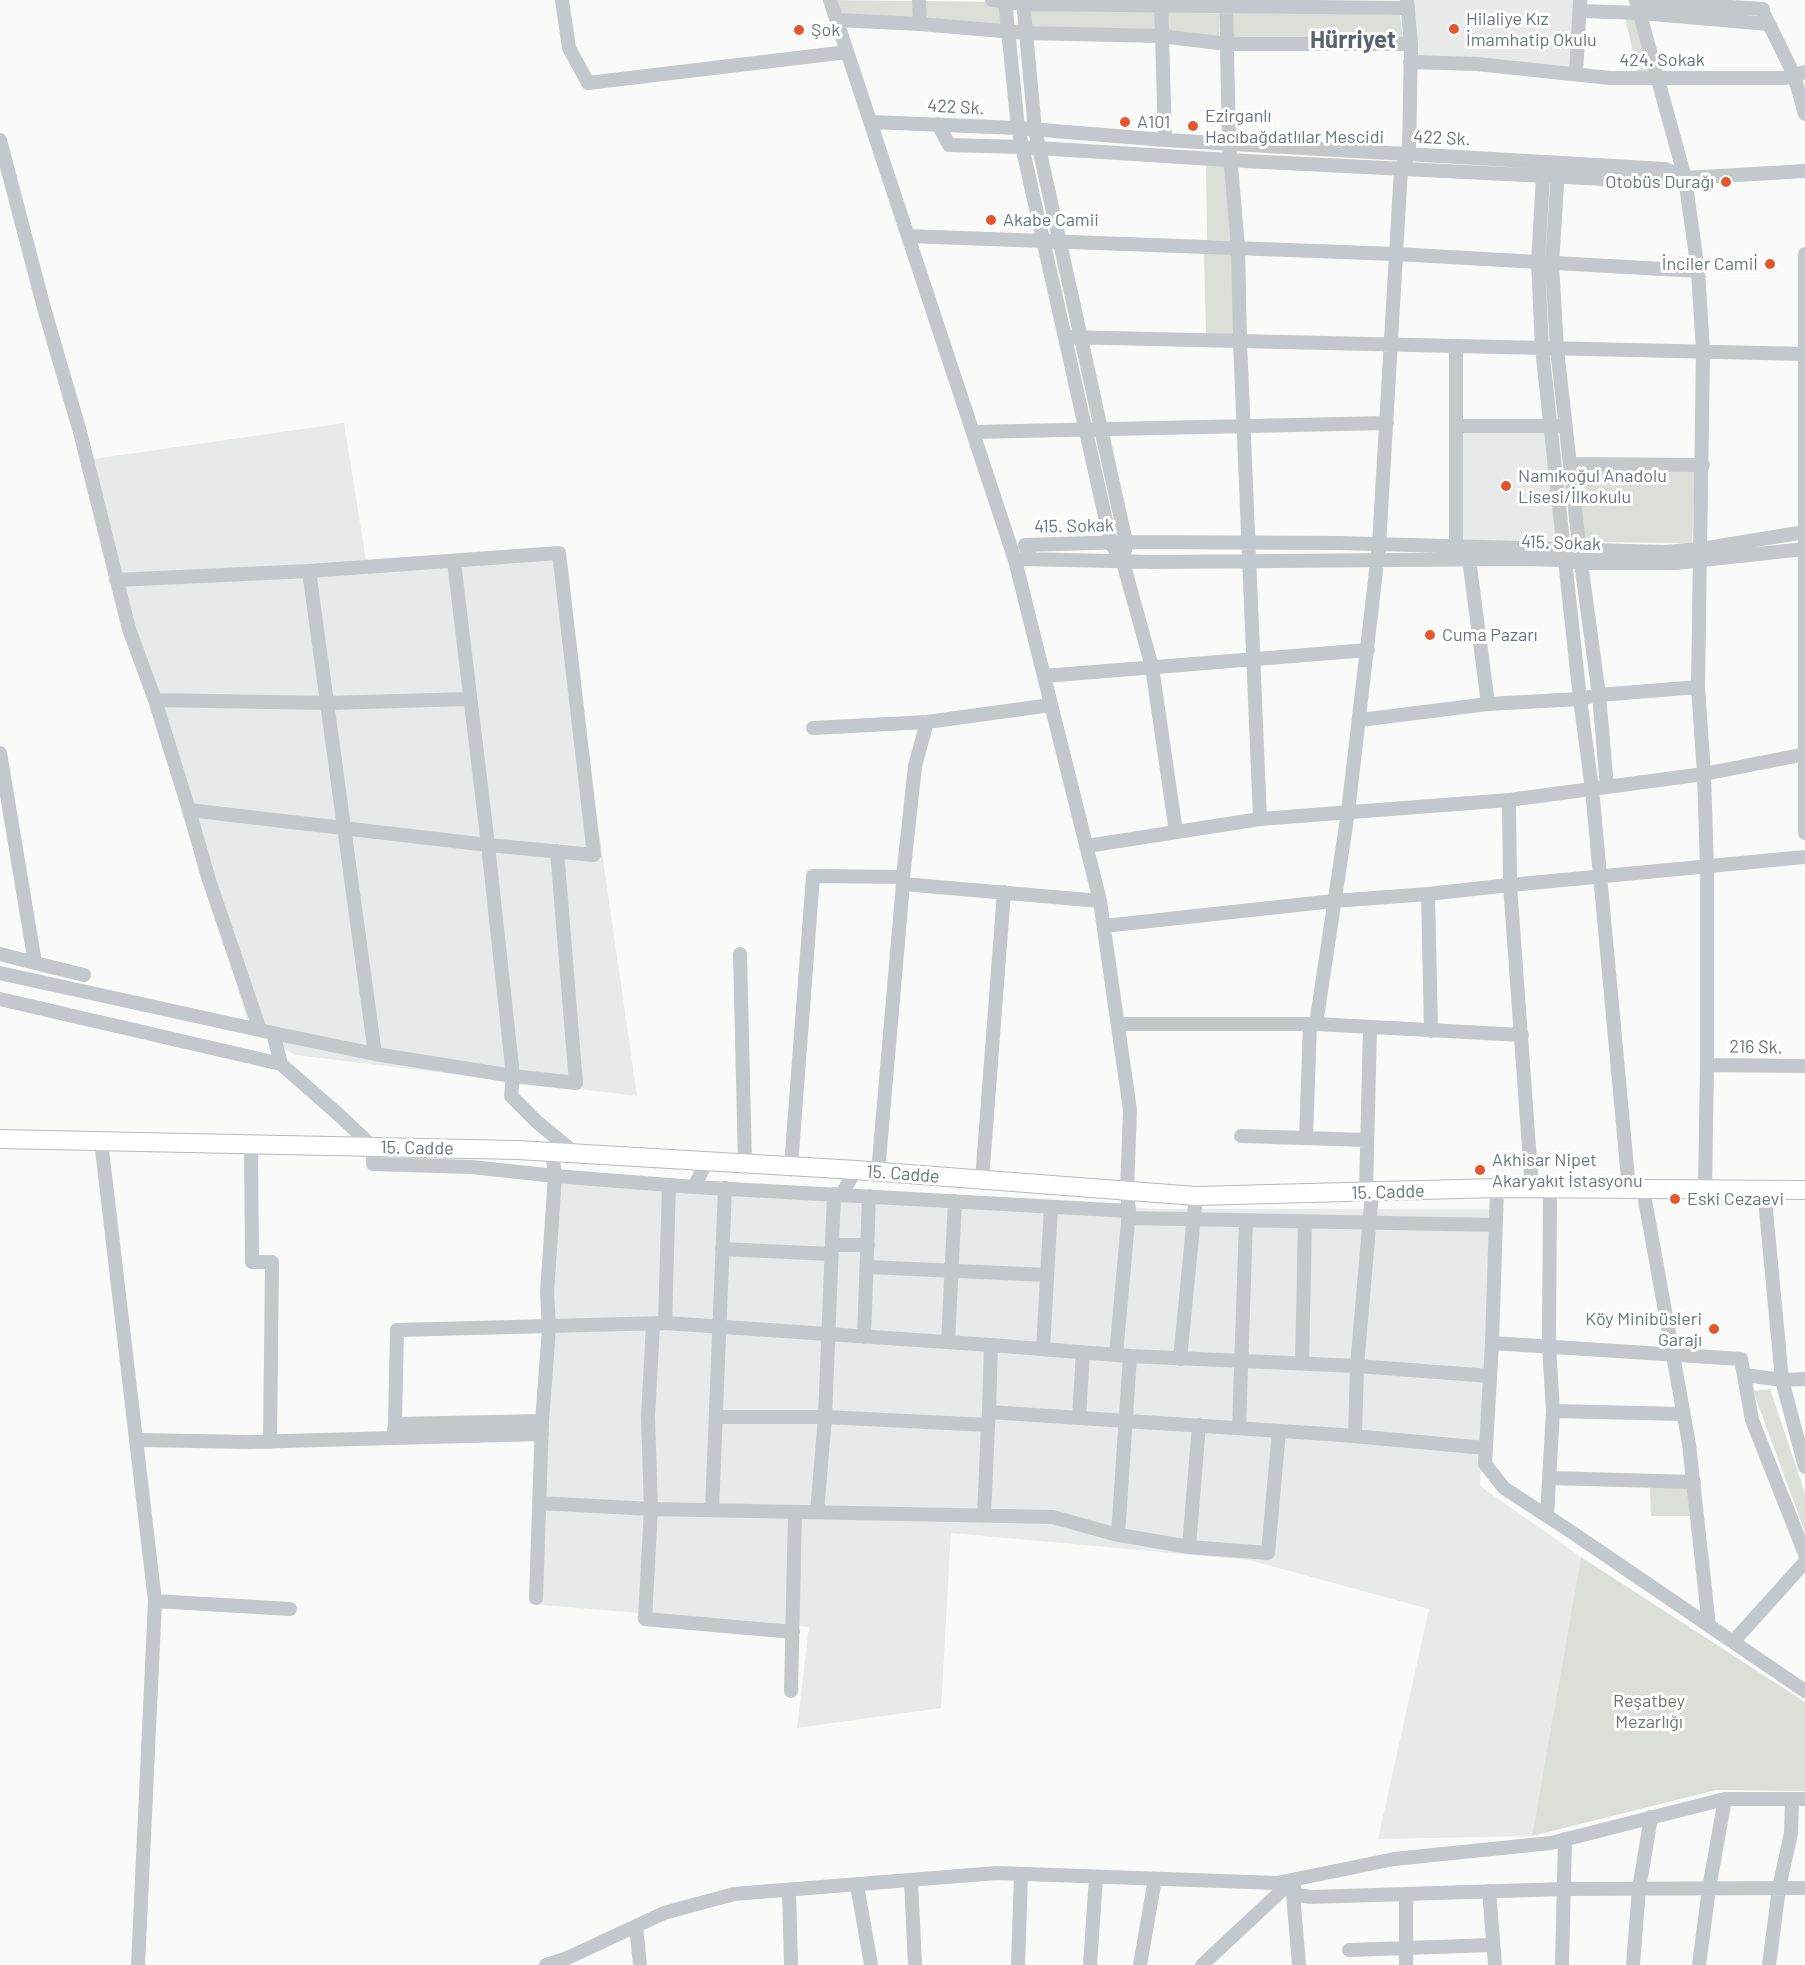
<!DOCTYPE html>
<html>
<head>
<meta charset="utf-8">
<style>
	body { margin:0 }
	canvas { display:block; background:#fafaf8 }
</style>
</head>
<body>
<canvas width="1805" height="1965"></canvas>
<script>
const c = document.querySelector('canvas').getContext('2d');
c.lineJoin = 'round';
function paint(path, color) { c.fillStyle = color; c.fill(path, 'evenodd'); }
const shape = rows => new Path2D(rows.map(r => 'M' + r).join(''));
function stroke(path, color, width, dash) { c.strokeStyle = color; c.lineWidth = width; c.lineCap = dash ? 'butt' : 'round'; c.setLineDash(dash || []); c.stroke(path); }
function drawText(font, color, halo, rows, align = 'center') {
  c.font = font + ' Barlow,sans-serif'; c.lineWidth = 6; c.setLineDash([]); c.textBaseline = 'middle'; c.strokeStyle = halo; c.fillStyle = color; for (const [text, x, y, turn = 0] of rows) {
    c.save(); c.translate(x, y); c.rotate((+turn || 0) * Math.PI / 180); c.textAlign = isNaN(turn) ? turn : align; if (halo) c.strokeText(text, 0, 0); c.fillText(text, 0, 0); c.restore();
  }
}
const built = shape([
	[1408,0,1574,0,1573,70,1413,58],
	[344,423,367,567,559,553,637,1096,295,1055,249,1028,86,460],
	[1456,426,1550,426,1564,548,1455,546],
	[549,1172,1159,1209,1496,1209,1480,1486,1581,1557,1532,1836,1378,1839,1429,1609,1249,1560,951,1533,941,1708,797,1728,809,1627,530,1604]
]);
const green = shape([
	[830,0,1006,2,1008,32,837,20],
	[1026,7,1157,9,1157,33,1030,29],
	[1219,10,1219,39,1166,32,1166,11],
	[1231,11,1400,15,1403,38,1231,39],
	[1641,13,1652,74,1638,73,1625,18],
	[1206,162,1228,163,1233,241,1207,240],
	[1204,250,1234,251,1236,336,1206,336],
	[1575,464,1696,465,1692,543,1584,542],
	[1770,1389,1805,1493,1805,1532,1753,1391],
	[1690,1485,1694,1516,1651,1516,1650,1487],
	[1581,1557,1805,1702,1805,1791,1716,1790,1532,1836]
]);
const minor = shape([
	[562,0,569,48,588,83,847,52],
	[830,0,1015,560,1100,901,1130,1110,1127,1191,1129,1211,1116,1355],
	[919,0,920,24],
	[992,0,1023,4,1408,8],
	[1005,0,1018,128,1111,543,1123,562,1152,667,1176,832],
	[1023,0,1035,130,1126,542,1125,551],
	[1161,0,1165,140],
	[1226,0,1229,143,1238,247,1240,341,1260,819],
	[1636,0,1685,178,1698,271,1703,351,1698,687,1704,774,1707,868,1707,1065,1705,1189],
	[1636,1,1763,9],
	[1580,11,1641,13,1768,24],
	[1765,16,1794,75,1805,114],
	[837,20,920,24,1026,33,1161,36,1227,44,1411,44],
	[1410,62,1477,64,1610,78,1785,78,1805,72],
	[1576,74,1580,0],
	[871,122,1018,128,1165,140,1665,169,1685,178],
	[938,124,949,145,1022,147,1245,161,1666,182,1685,178,1805,171],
	[0,140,44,308,80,432,129,629,155,700,189,810,209,880,260,1030],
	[1547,162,1543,176,1538,262,1542,348,1580,699,1592,789,1629,1189],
	[1558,169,1552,264,1557,349,1581,563,1599,695,1607,787],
	[908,236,1396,254,1698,271],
	[1805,254,1805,833],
	[1065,337,1805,354],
	[1456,426,1557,426],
	[973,432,1387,423],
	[1570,464,1703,465],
	[1468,551,1488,704],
	[1456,554,1456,346],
	[1022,559,1154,562,1520,559,1565,560,1581,563,1675,563,1805,549],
	[1031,559,1025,545,1126,542,1339,543,1665,552,1701,549,1805,532],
	[454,562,488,845,513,1076,576,1083,557,851],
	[309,571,375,1054],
	[116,580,309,571,559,553,594,855,488,845,189,810],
	[1044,676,1368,650],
	[155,700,328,703,470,699],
	[1360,720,1488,704,1580,699,1599,695,1698,687],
	[813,728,927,722,1051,705],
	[0,753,35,963,84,975],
	[1509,800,1510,885,1532,1189],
	[1087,846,1260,819,1509,800,1704,774,1805,754],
	[903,877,915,766,927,722],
	[1428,894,1431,1031],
	[1104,926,1334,901,1428,894,1510,885,1805,857],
	[0,954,35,963],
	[740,954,745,1163],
	[0,973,273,1033,281,1064,339,1115,373,1147,373,1164,472,1167,555,1176,694,1187,1129,1211],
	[0,999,281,1064],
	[1118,1024,1316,1024,1522,1035],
	[1316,1024,1348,812,1379,545,1401,169,1409,154,1411,44,1407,0],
	[273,1033,375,1054,513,1076,511,1096,537,1122,576,1154],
	[1707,1065,1805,1066],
	[1241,1136,1367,1140],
	[1306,1138,1310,1024],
	[101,1141,155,1601,138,1965],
	[251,1144,252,1262,272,1262,270,1442],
	[791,1166,813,876,903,877,903,884,1100,901],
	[878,1172,903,884],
	[982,1180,1004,892],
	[694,1187,707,1161],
	[1497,1188,1492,1343,1485,1464,1504,1488,1570,1531,1805,1691],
	[1643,1189,1689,1444,1709,1626],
	[1764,1189,1782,1380,1805,1467],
	[1366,1193,1370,1027],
	[841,1195,856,1170],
	[1129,1218,1495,1225],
	[832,1245,868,1245],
	[722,1249,831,1254],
	[868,1267,1047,1275],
	[665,1323,669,1185],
	[653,1325,648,1417,651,1509,645,1619,793,1632],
	[864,1337,869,1196],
	[948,1342,955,1201],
	[1492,1343,1741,1359,1752,1420,1805,1554],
	[1043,1349,1051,1207],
	[1180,1359,1196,1196],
	[1302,1364,1305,1222],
	[1745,1375,1782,1380,1805,1379],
	[1553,1411,1683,1414],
	[989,1412,991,1345],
	[716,1417,825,1417,988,1425,989,1412,1342,1435,1486,1448],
	[1079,1417,1083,1352],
	[542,1421,395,1424,397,1330,665,1323,991,1345,1130,1356,1357,1366,1490,1376],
	[1239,1428,1246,1221],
	[1355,1436,1357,1366,1372,1193],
	[393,1438,542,1434],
	[137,1440,250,1442,393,1438,395,1424],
	[1549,1478,1694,1482],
	[539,1503,651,1509,1053,1517,1114,1534,1189,1547,1268,1553,1279,1431],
	[712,1510,725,1188],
	[817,1512,825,1417,834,1194],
	[984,1516,988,1425],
	[1547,1516,1553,1411,1549,1346,1550,1189],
	[1118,1535,1130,1356],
	[1189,1547,1199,1425],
	[536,1598,542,1421,549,1329,547,1293,555,1176,552,1152],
	[155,1601,290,1609],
	[1733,1642,1805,1562],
	[791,1691,795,1512],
	[911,1881,915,1965],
	[857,1885,871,1965],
	[1294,1886,1293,1894,1299,1965],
	[789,1890,791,1965],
	[1489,1891,1495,1965],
	[1293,1894,1311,1897,1564,1889,1805,1888],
	[636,1926,640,1965],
	[1349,1950,1493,1945],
	[546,1965,565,1959,664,1913,734,1894,997,1873,1277,1883,1394,1859,1551,1843,1725,1799,1805,1799],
	[1018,1965,1021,1874],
	[1090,1965,1096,1877],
	[1140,1965,1155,1879],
	[1202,1965,1293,1880],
	[1406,1965,1406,1894],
	[1562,1965,1565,1839],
	[1633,1965,1639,1889,1651,1817],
	[1699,1965,1709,1888,1725,1799],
	[1769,1965,1779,1888,1791,1833,1792,1799]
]);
const major = shape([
	[0,1139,518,1150,856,1170,1196,1196,1497,1188,1805,1190]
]);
const markers = [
	[1454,29,6,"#e4572e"],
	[799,30,6,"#e4572e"],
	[1125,122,6,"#e4572e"],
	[1193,126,6,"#e4572e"],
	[1726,182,6,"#e4572e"],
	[991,220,6,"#e4572e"],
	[1770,264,6,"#e4572e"],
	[1506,486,6,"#e4572e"],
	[1430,635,6,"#e4572e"],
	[1480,1170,6,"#e4572e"],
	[1675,1199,6,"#e4572e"],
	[1714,1329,6,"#e4572e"]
];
const poiNames = [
	["Hilaliye Kız",1466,19],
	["İmamhatip Okulu",1466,40],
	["Şok",811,30],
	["Ezirganlı",1205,116],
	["Hacıbağdatlılar Mescidi",1205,137],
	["A101",1137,122],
	["Otobüs Durağı",1714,182,"right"],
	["Akabe Camii",1003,220],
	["İnciler Camiİ",1758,264,"right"],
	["Namıkoğul Anadolu",1518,476],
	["Lisesi/İlkokulu",1518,497],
	["Cuma Pazarı",1442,635],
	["Akhisar Nipet",1492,1160],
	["Akaryakıt İstasyonu",1492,1181],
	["Eski Cezaevi",1687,1199],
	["Köy Minibüsleri",1702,1319,"right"],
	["Garajı",1702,1340,"right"]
];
const streetNames = [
	["424. Sokak",1662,60],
	["422 Sk.",956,107,3],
	["422 Sk.",1442,138,3],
	["415. Sokak",1074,526,-1],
	["415. Sokak",1561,543,2],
	["216 Sk.",1756,1047,1],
	["15. Cadde",417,1148,1],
	["15. Cadde",903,1174,4],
	["15. Cadde",1388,1192,-2]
];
const parkNames = [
	["Reşatbey",1649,1701],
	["Mezarlığı",1649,1722]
];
const districtNames = [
	["Hürriyet",1353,40]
];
paint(built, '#e8e9e9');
paint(green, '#dadfd7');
stroke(major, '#b5babe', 20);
stroke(minor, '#c3c8cc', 14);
stroke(major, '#fff', 18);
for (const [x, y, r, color] of markers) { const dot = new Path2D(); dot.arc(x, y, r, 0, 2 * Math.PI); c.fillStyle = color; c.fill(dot); stroke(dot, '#fff', 2); }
drawText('18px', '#657683', '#fff', poiNames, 'left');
drawText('18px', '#657683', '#fff', streetNames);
drawText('18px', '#687a64', '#fff', parkNames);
drawText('bold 24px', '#57646e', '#fff', districtNames);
</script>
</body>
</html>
